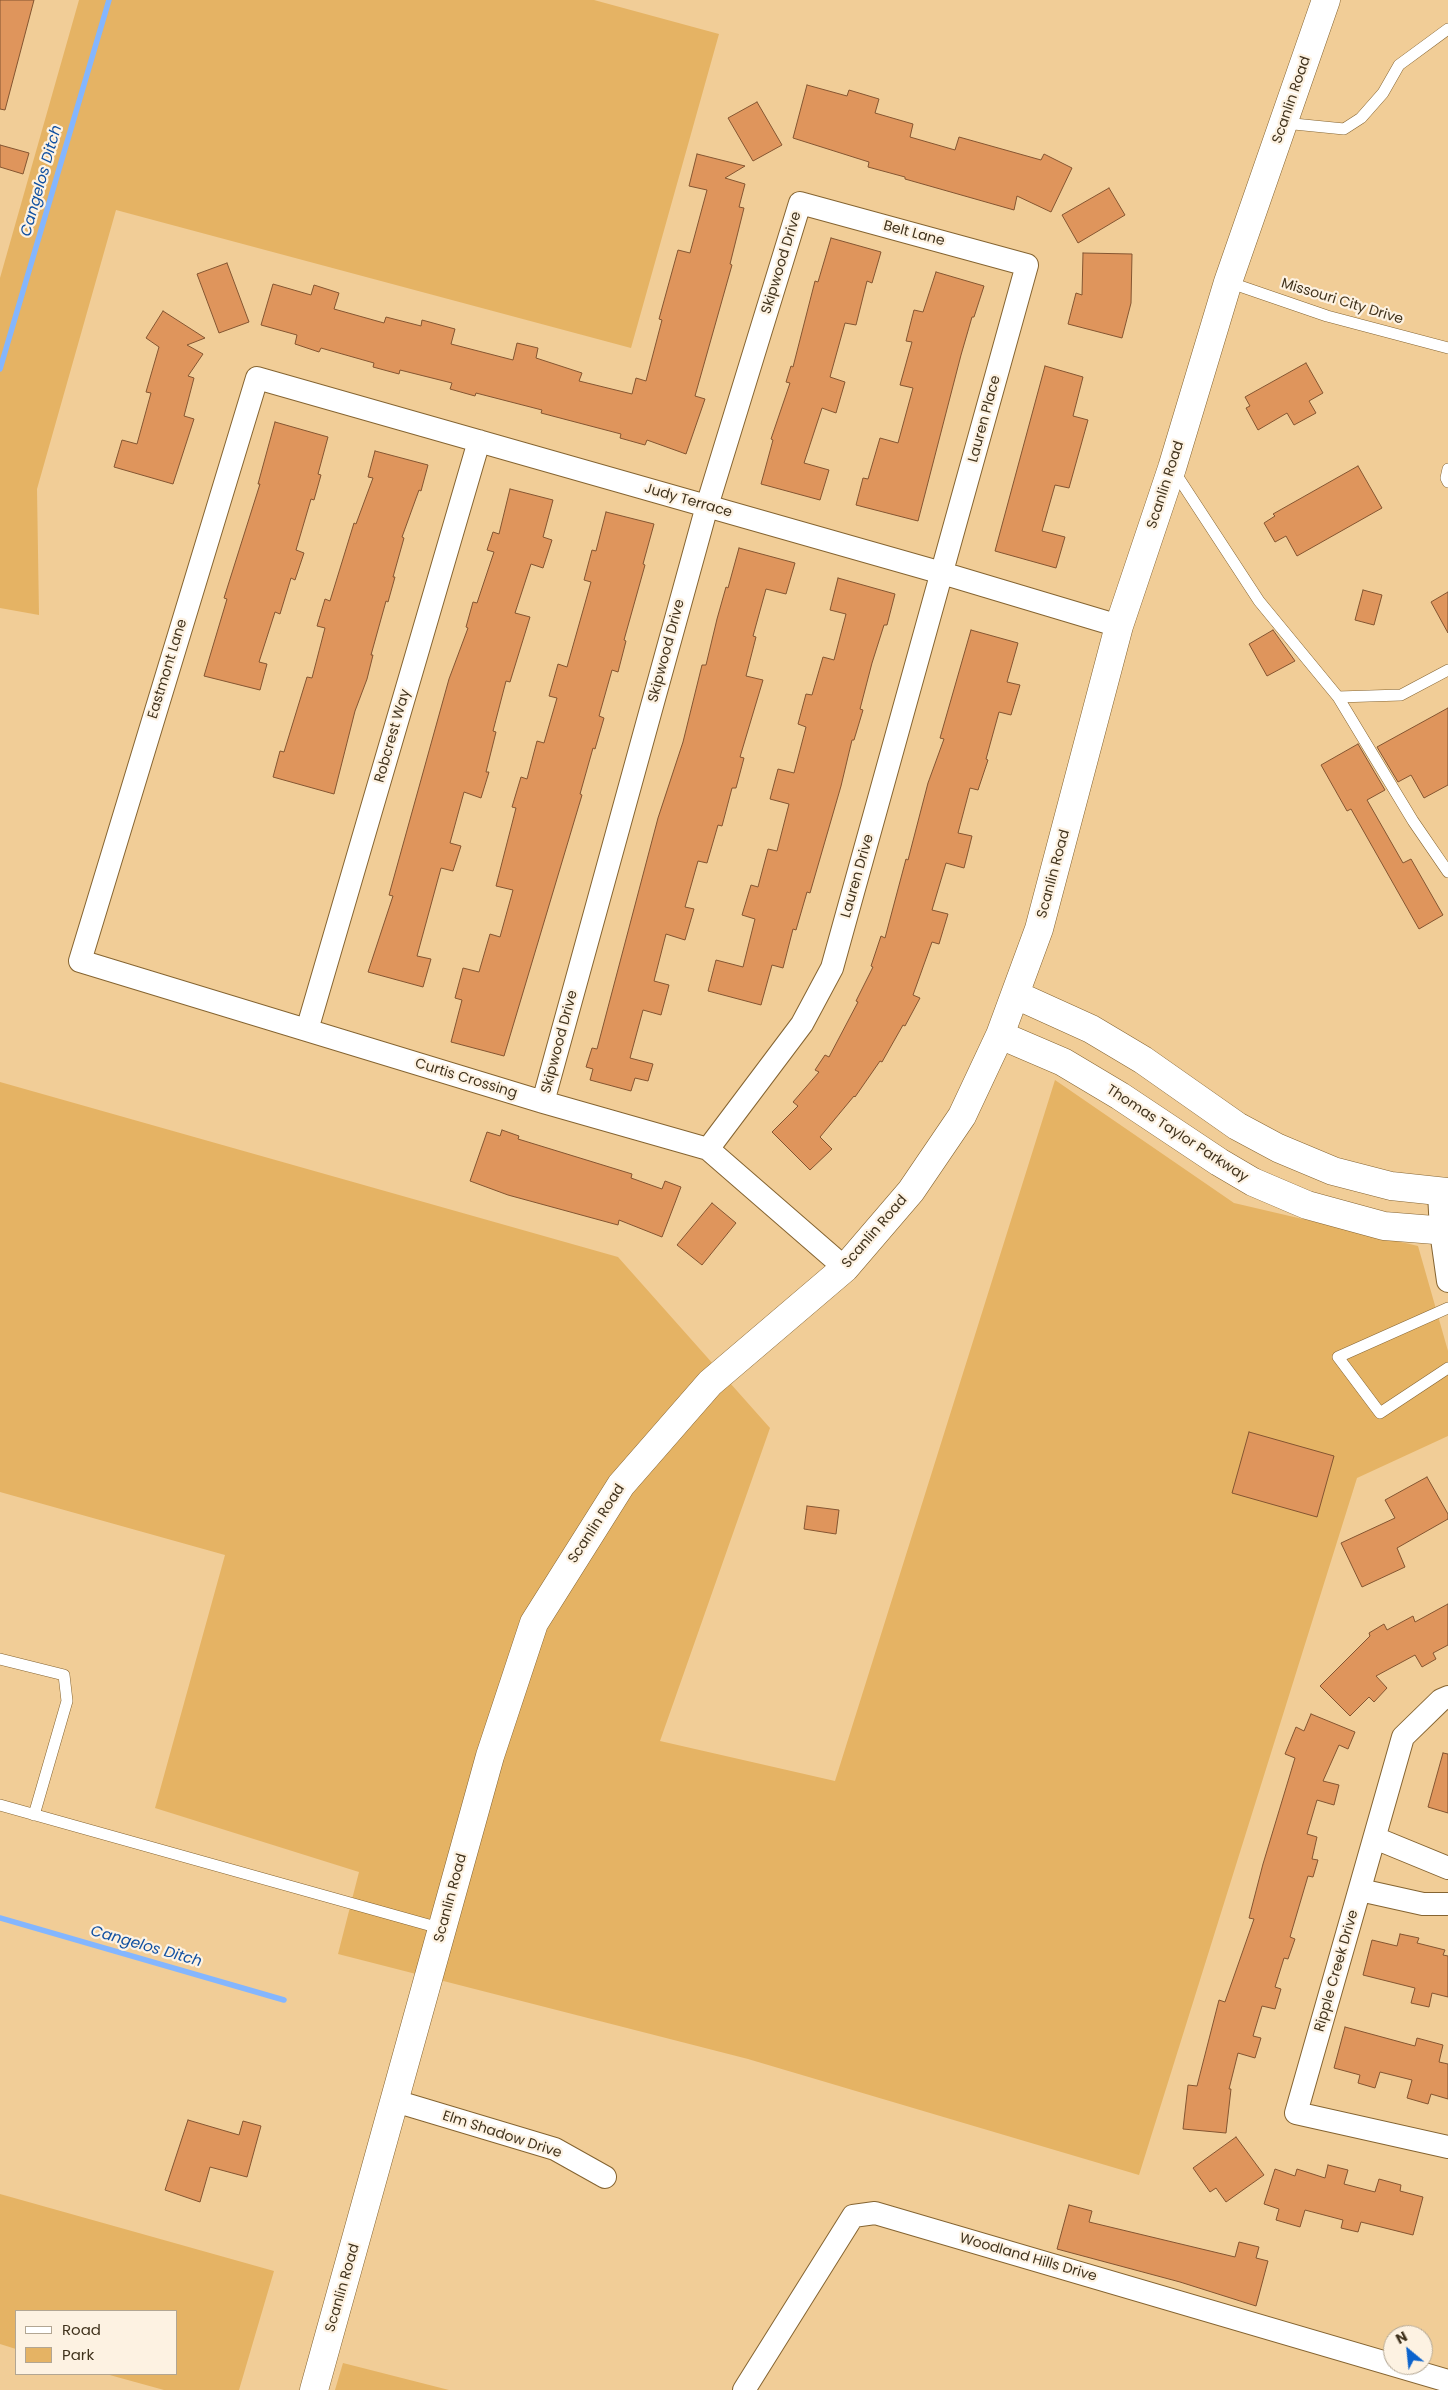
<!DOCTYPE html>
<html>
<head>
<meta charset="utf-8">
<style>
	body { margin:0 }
	#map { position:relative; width:1448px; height:2390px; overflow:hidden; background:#f1cd97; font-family:Poppins,sans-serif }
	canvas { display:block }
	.legend { position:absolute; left:15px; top:2310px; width:162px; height:65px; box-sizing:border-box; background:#fdf2e2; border:1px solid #b2a693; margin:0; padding:6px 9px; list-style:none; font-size:15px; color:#41331d }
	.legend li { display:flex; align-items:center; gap:10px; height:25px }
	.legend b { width:25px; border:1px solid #b2a693 }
	.north { position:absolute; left:1383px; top:2325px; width:50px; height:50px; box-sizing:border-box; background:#fdf2e2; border:1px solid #b2a693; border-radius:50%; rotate:332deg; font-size:14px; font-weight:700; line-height:20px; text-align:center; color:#41331d }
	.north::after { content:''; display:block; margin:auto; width:18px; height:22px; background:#0b63cd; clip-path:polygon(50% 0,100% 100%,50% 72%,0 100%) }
</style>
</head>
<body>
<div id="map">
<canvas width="1448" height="2390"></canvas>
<ul class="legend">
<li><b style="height:6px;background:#fff"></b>Road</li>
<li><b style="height:14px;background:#e5b364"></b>Park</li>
</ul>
<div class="north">N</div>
</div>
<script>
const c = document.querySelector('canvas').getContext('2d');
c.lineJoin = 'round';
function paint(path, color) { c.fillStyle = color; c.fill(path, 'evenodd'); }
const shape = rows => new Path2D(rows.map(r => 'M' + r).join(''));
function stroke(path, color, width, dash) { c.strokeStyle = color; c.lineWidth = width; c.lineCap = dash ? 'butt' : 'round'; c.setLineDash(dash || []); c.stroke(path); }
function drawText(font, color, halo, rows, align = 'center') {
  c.font = font + ' Poppins,sans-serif'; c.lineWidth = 4.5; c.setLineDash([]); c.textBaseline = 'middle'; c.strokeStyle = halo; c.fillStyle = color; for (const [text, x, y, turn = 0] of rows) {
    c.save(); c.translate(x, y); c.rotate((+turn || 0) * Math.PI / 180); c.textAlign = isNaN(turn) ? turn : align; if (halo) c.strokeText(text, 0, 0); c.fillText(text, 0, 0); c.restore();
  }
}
const green = shape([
	[79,0,594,0,719,34,631,348,116,210,37,489,39,615,0,608,0,278],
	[1055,1080,1234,1203,1418,1246,1448,1351,1448,1436,1357,1478,1139,2175,748,2059,338,1954,359,1872,155,1808,225,1555,0,1492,0,1082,618,1257,770,1428,660,1741,835,1781],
	[0,2194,274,2271,239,2390,164,2390,106,2374,176,2374,176,2311,16,2311,16,2349,0,2344],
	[343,2363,449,2390,335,2390]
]);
const stream = shape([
	[0,369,109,0],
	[0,1918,284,2000]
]);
const building = shape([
	[0,0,34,0,5,110,0,109,0,0],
	[807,85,847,96,849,90,879,99,875,113,913,124,910,137,955,150,959,137,1041,160,1044,154,1072,168,1051,212,1017,196,1014,210,905,179,905,177,868,167,869,162,793,138,807,85],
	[757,102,782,145,753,161,728,118,757,102],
	[0,145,29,153,23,174,0,167,0,145],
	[697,154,745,166,725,178,745,184,739,207,744,208,730,264,732,265,695,396,705,399,686,454,647,440,645,445,620,438,621,434,541,413,542,410,476,393,475,396,450,389,452,383,400,370,399,374,373,367,374,363,321,348,319,352,295,344,297,335,261,325,273,284,311,295,314,285,339,293,334,309,384,323,386,317,421,326,422,320,455,329,451,344,513,360,517,343,538,348,536,358,582,373,579,381,632,394,636,378,646,381,662,320,659,319,678,250,690,253,707,190,689,186,697,154],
	[1109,188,1125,215,1078,243,1062,215,1109,188],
	[831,238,881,252,872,283,867,281,856,325,845,323,830,377,845,382,836,413,822,408,804,463,829,470,820,500,761,484,773,440,771,439,790,383,786,382,791,366,793,367,815,281,818,282,831,238],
	[1083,253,1132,254,1131,303,1122,338,1068,324,1076,293,1082,295,1083,253],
	[227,263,249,322,219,333,197,274,227,263],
	[936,272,984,286,974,317,972,317,961,355,918,521,856,505,863,478,868,479,880,438,898,443,913,388,900,385,912,342,906,341,914,310,923,312,936,272],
	[163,311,205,338,187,345,203,354,188,376,194,378,184,416,194,419,173,484,114,467,122,440,137,444,151,393,146,392,159,347,146,338,163,311],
	[1306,363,1323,393,1309,401,1316,413,1294,425,1287,413,1258,430,1246,408,1250,406,1245,397,1306,363],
	[1045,366,1083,377,1073,416,1088,420,1069,488,1055,485,1042,531,1065,537,1056,568,995,551,1045,366],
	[275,422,328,437,318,474,321,475,314,500,311,499,296,550,304,553,295,580,291,578,280,614,275,612,259,662,267,664,260,690,204,676,227,599,224,598,260,484,258,484,275,422],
	[375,451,428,465,421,491,419,490,402,537,404,538,393,577,395,577,388,602,386,601,371,655,373,655,367,679,355,711,334,794,273,777,280,751,284,752,307,677,312,678,325,628,317,626,325,599,330,601,354,523,356,524,373,478,368,477,375,451],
	[1358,466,1382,508,1297,556,1286,536,1275,542,1264,523,1275,516,1273,514,1358,466],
	[510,489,553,500,543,537,552,540,543,568,531,564,515,613,530,617,510,682,506,681,493,731,496,732,486,772,489,772,481,798,464,792,450,843,461,846,453,871,441,868,417,956,431,959,423,987,368,972,393,896,389,895,449,679,468,628,466,627,473,602,477,603,494,552,487,550,493,532,499,534,510,489],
	[606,512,654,524,643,564,645,565,624,640,626,641,618,672,612,670,599,716,604,718,595,749,593,748,580,794,582,795,504,1056,451,1042,462,1000,455,998,463,968,479,972,490,934,500,937,513,890,496,886,516,808,512,807,521,777,527,779,537,741,544,743,557,698,549,696,558,664,567,667,591,582,584,580,592,550,596,551,606,512],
	[739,548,795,563,786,594,766,589,753,636,756,637,746,676,763,680,740,757,744,758,736,788,732,788,722,826,718,825,707,863,698,861,685,907,694,909,685,940,666,934,654,981,669,985,661,1015,643,1010,630,1058,653,1064,648,1081,635,1078,631,1091,590,1080,593,1069,586,1067,592,1048,597,1049,658,818,683,742,702,665,706,665,717,619,726,587,728,588,739,548],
	[838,578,895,594,887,625,884,625,872,663,860,709,863,710,854,740,852,740,841,786,810,893,807,892,796,930,793,929,783,968,772,965,761,1005,708,991,716,960,743,967,755,919,742,915,751,885,758,887,768,849,777,851,789,804,770,799,778,769,794,773,806,727,798,724,806,694,812,695,823,657,834,660,846,614,830,610,838,578],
	[1363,590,1382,595,1374,625,1355,620,1363,590],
	[1448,592,1448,633,1431,602,1448,592],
	[971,630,1018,643,1007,682,1020,685,1011,715,999,712,986,759,988,760,978,790,970,788,958,833,972,836,964,868,946,863,932,910,948,914,939,944,932,942,913,995,920,998,905,1026,903,1025,882,1062,880,1061,855,1097,854,1096,820,1137,832,1149,810,1170,772,1132,798,1106,793,1102,819,1072,815,1070,825,1055,829,1057,858,1002,856,1001,873,967,871,966,881,936,885,938,906,859,908,860,928,783,944,739,940,738,971,630],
	[1273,630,1295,661,1267,676,1249,644,1273,630],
	[1448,708,1448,785,1424,798,1411,775,1398,782,1377,747,1448,708],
	[1358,744,1385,790,1367,800,1403,863,1411,859,1443,915,1419,929,1351,809,1347,811,1321,765,1358,744],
	[502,1130,519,1136,518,1139,632,1174,631,1178,662,1189,665,1181,681,1187,662,1237,619,1220,618,1225,508,1195,470,1181,487,1132,500,1136,502,1130],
	[712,1203,736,1223,702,1265,677,1245,712,1203],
	[1249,1432,1334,1456,1317,1517,1232,1493,1249,1432],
	[1427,1477,1448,1514,1448,1519,1397,1548,1405,1567,1362,1587,1341,1543,1395,1518,1385,1500,1427,1477],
	[807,1506,839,1510,836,1534,804,1529,807,1506],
	[1448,1604,1448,1645,1433,1653,1436,1659,1422,1667,1415,1655,1376,1676,1387,1688,1374,1702,1369,1697,1350,1716,1320,1686,1370,1636,1369,1633,1384,1624,1387,1630,1413,1616,1415,1622,1448,1604],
	[1311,1714,1355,1732,1348,1749,1339,1745,1323,1781,1339,1785,1334,1805,1317,1800,1307,1834,1317,1837,1312,1859,1318,1860,1313,1877,1308,1876,1290,1937,1295,1939,1288,1959,1284,1958,1275,1987,1281,1989,1275,2009,1262,2006,1253,2036,1261,2038,1255,2058,1238,2053,1229,2089,1231,2089,1226,2133,1183,2129,1188,2085,1197,2086,1219,2000,1225,2002,1254,1919,1249,1918,1263,1864,1295,1758,1285,1754,1296,1727,1304,1731,1311,1714],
	[1443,1753,1448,1754,1448,1813,1428,1807,1443,1753],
	[1400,1934,1419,1938,1417,1943,1445,1950,1443,1955,1448,1956,1448,1997,1432,1993,1429,2007,1411,2003,1415,1988,1363,1975,1372,1940,1397,1946,1400,1934],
	[1345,2027,1415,2046,1417,2038,1443,2045,1439,2062,1448,2064,1448,2099,1431,2094,1428,2104,1407,2098,1412,2080,1380,2072,1375,2088,1358,2083,1360,2075,1334,2068,1345,2027],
	[188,2120,239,2135,243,2121,261,2126,247,2177,210,2167,200,2202,165,2190,188,2120],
	[1236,2137,1264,2175,1226,2202,1216,2188,1210,2192,1193,2168,1236,2137],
	[1328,2165,1348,2170,1344,2184,1375,2192,1379,2179,1401,2185,1400,2191,1423,2197,1413,2235,1361,2222,1358,2232,1341,2228,1343,2220,1305,2210,1300,2227,1276,2220,1279,2209,1264,2204,1275,2169,1295,2176,1297,2169,1325,2178,1328,2165],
	[1069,2205,1092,2211,1089,2222,1235,2257,1239,2242,1259,2247,1256,2258,1268,2261,1256,2306,1180,2282,1057,2249,1069,2205]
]);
const lane = shape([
	[1284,123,1344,129,1361,118,1383,93,1399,65,1448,29],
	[1228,282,1327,316,1448,348],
	[1448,469,1446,478,1448,482],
	[1174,471,1259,601,1338,697,1413,821,1448,872],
	[1338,697,1401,695,1448,670],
	[1448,1308,1338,1357,1380,1413,1448,1368],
	[0,1659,64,1675,67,1701,34,1815],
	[0,1805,443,1929]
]);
const street = shape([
	[307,1030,479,441],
	[543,1102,707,506,800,203,1027,265,832,968,802,1024,708,1149],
	[1439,1193,1441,1231,1448,1281],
	[845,1268,708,1149,543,1102,80,961,257,378,942,573,1119,626],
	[1448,1697,1441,1700,1403,1737,1296,2113,1448,2147],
	[1375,1838,1448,1868],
	[1360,1890,1423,1904,1448,1904],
	[395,2101,555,2149,605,2177],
	[744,2390,853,2216,875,2213,1448,2381]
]);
const secondary = shape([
	[1016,995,1091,1029,1143,1060,1237,1126,1278,1148,1333,1171,1391,1186,1448,1192],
	[1000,1035,1063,1062,1120,1096,1219,1162,1253,1182,1307,1205,1384,1226,1448,1231],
	[314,2390,490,1756,534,1623,621,1485,710,1383,845,1268,911,1191,962,1116,1000,1035,1039,929,1119,626,1172,468,1228,282,1326,0]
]);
const streetNames = [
	["Scanlin Road",1292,100,-71],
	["Belt Lane",914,234,15],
	["Skipwood Drive",782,263,-73],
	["Missouri City Drive",1342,302,17],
	["Lauren Place",985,419,-75],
	["Scanlin Road",1166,485,-72],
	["Judy Terrace",688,501,16],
	["Skipwood Drive",667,651,-75],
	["Eastmont Lane",168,669,-73],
	["Robcrest Way",393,736,-74],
	["Scanlin Road",1054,874,-75],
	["Lauren Drive",858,876,-74],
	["Skipwood Drive",560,1042,-75],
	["Curtis Crossing",466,1079,17],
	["Thomas Taylor Parkway",1177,1134,33],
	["Scanlin Road",875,1232,-49],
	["Scanlin Road",597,1524,-57],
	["Scanlin Road",451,1898,-75],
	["Ripple Creek Drive",1337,1971,-74],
	["Elm Shadow Drive",502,2135,18],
	["Woodland Hills Drive",1028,2258,16],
	["Scanlin Road",343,2288,-74]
];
const waterNames = [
	["Cangelos Ditch",42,181,-74],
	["Cangelos Ditch",146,1947,16]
];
paint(green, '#e5b364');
stroke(stream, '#84b6fe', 5.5);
paint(building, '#df955c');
stroke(building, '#845531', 1);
stroke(lane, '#856431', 12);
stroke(street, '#856431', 24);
stroke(secondary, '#856431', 29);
stroke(lane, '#fff', 11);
stroke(street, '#fff', 22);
stroke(secondary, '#fff', 28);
drawText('14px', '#41331d', '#fdf2e2', streetNames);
drawText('italic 15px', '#1050a1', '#fdf2e2', waterNames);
</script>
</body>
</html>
